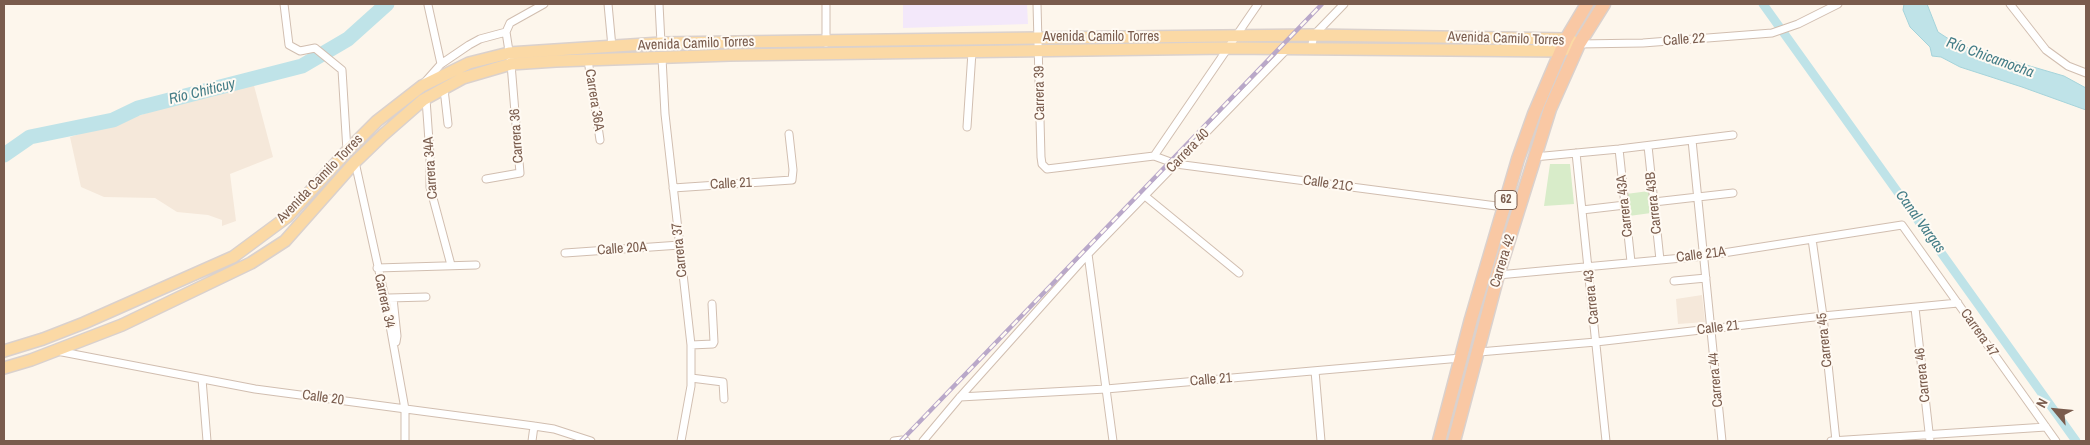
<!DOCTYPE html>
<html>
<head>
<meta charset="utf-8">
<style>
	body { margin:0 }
	#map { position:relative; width:2090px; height:445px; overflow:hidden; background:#fdf6ec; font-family:"Archivo Narrow",sans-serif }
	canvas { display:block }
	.frame { position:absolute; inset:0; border:5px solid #7a5c4d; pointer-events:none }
	.north { position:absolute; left:2030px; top:385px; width:50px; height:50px; -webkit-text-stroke:4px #fffaf3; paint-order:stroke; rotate:298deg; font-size:14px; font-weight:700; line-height:20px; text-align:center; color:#7a5c4d }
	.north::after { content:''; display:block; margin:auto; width:18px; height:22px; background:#7a5c4d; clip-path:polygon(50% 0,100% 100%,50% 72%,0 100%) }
</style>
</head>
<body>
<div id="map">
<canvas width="2090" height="445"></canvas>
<div class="frame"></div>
<div class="north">N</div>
</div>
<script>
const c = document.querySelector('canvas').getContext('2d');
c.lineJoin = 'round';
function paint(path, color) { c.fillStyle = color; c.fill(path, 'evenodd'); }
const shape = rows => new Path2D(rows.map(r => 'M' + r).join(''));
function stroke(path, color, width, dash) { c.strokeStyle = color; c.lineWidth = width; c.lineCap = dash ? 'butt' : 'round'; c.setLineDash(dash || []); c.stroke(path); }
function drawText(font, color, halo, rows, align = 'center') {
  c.font = font + ' "Archivo Narrow",sans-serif'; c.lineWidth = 4; c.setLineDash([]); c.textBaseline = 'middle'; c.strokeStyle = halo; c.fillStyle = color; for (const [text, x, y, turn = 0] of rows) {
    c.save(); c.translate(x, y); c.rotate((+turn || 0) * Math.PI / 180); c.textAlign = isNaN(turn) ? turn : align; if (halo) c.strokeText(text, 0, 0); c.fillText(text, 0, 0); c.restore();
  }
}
const residential = shape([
	[253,82,273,157,230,174,236,221,222,226,222,220,208,215,177,212,155,198,104,197,81,187,70,137,192,99],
	[1702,295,1705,322,1678,324,1676,299]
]);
const education = shape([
	[903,4,1027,4,1028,24,903,28]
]);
const green = shape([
	[1550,164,1570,164,1574,204,1544,206],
	[1649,191,1651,213,1629,216,1626,194]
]);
const water = shape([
	[1904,4,1927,4,1938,32,1958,45,2064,76,2086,88,2086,110,2022,87,1960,67,1941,57,1932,56,1930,47,1910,27,1903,10,1904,4]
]);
const canal = shape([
	[1763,4,2076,441]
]);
const river = shape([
	[4,155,30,137,113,120,138,108,302,66,348,39,387,4]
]);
const minor = shape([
	[284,4,289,45,300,51,315,48,342,70,347,151],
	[608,4,612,47],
	[659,4,661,43],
	[1037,4,1041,157,1042,164,1047,169,1154,156,1176,164,1504,207],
	[2010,4,2046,50,2068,66,2086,73],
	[428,5,441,64],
	[826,43,826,4],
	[1579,44,1643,43,1772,33,1798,24,1838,4],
	[1311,49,1314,35,1344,4],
	[662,58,665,114,691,345,691,386,681,441],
	[588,60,600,140],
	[425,82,441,64,469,45,480,39,506,32],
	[444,89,448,124],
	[426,99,430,155,430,187,451,265],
	[967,127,972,52],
	[1692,140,1722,441],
	[1648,146,1660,260],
	[1619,149,1631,262],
	[1576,153,1606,441],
	[1154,156,1258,4],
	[1534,157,1619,149,1733,135],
	[355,162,385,298,405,409,405,441],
	[486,179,520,173,511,64,506,32,510,23,544,4],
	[673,188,792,180,793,170,789,134],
	[1145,196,1239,273],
	[1654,202,1733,193],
	[1582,210,1625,205],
	[1812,239,1823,316,1836,441],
	[565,253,680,245],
	[1088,254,1113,441],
	[377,268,476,265],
	[1498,275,1704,256,1902,225,2056,441],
	[1674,281,1706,278],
	[389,298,426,297],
	[1915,308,1930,441],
	[393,342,396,342,397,336,393,298],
	[691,345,713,344,714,342,712,304],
	[57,351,255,389,534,426,554,429,591,441],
	[1479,352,1596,342,1823,316,1958,303],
	[1315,371,1321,441],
	[691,378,723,382,724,399],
	[202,379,207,441],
	[960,397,1106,389,1461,358],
	[532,441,534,426],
	[894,441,902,440,906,441],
	[923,441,960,397,1088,254,1287,49],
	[1831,441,2046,427]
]);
const primary = shape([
	[4,351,43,339,84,323,233,257,287,217,347,151,377,121,422,86,469,63,509,53,661,43,1038,38,1314,35,1566,39,1572,41],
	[4,368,31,360,122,325,251,263,285,241,355,162,383,135,423,100,463,78,511,64,556,61,730,55,1227,48,1561,51,1579,44]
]);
const trunk = shape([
	[1439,441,1471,319,1518,159,1534,114,1566,39,1587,4],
	[1454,441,1498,275,1550,109,1579,44,1604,4]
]);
const rail = shape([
	[901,441,1322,4]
]);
const shields = [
	[1506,200,22]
];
const shieldNames = [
	["62",1506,200]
];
const streetNames = [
	["Avenida Camilo Torres",1101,37],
	["Avenida Camilo Torres",1506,39,2],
	["Calle 22",1684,40,-4],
	["Avenida Camilo Torres",696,44,-2],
	["Carrera 39",1040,93,-91],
	["Carrera 36A",594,100,81],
	["Carrera 36",517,136,-94],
	["Carrera 40",1188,151,-46],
	["Carrera 34A",431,168,-94],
	["Avenida Camilo Torres",320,179,-46],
	["Calle 21",731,184,-3],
	["Calle 21C",1328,184,8],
	["Carrera 43B",1654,203,-96],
	["Carrera 43A",1625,206,-96],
	["Calle 20A",622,249,-4],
	["Carrera 37",680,250,-96],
	["Calle 21A",1701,255,-7],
	["Carrera 42",1503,261,-73],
	["Carrera 43",1592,297,-96],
	["Carrera 34",384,301,78],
	["Calle 21",1718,328,-7],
	["Carrera 47",1979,333,55],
	["Carrera 45",1825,340,-96],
	["Carrera 46",1923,375,-96],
	["Calle 21",1211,380,-5],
	["Carrera 44",1716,380,-95],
	["Calle 20",323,398,8]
];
const waterNames = [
	["Río Chicamocha",1990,58,20],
	["Río Chiticuy",202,92,-14],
	["Canal Vargas",1920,222,54]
];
paint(residential, '#f5e8da');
paint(education, '#f3e8fa');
paint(green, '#d8ecc9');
paint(water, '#bfe3e8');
stroke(water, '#a5d3da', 1);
stroke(canal, '#bfe3e8', 9);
stroke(river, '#bfe3e8', 15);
stroke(minor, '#d1beb0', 9);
stroke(primary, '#dad1cd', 14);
stroke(trunk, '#dad1cd', 15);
stroke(minor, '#fff', 7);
stroke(primary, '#fbd9a5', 11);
stroke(trunk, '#f9c8a4', 12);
stroke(rail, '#b9a8c9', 4.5);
stroke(rail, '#fffaf3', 2.5, [8]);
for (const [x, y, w] of shields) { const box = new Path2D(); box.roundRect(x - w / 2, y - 9.5, w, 19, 4); c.fillStyle = '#fffaf3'; c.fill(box); stroke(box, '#7a5c4d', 1); }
drawText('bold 12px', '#7a5c4d', null, shieldNames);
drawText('14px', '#7a5c4d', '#fffaf3', streetNames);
drawText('italic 15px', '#437c86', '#fffaf3', waterNames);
</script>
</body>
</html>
